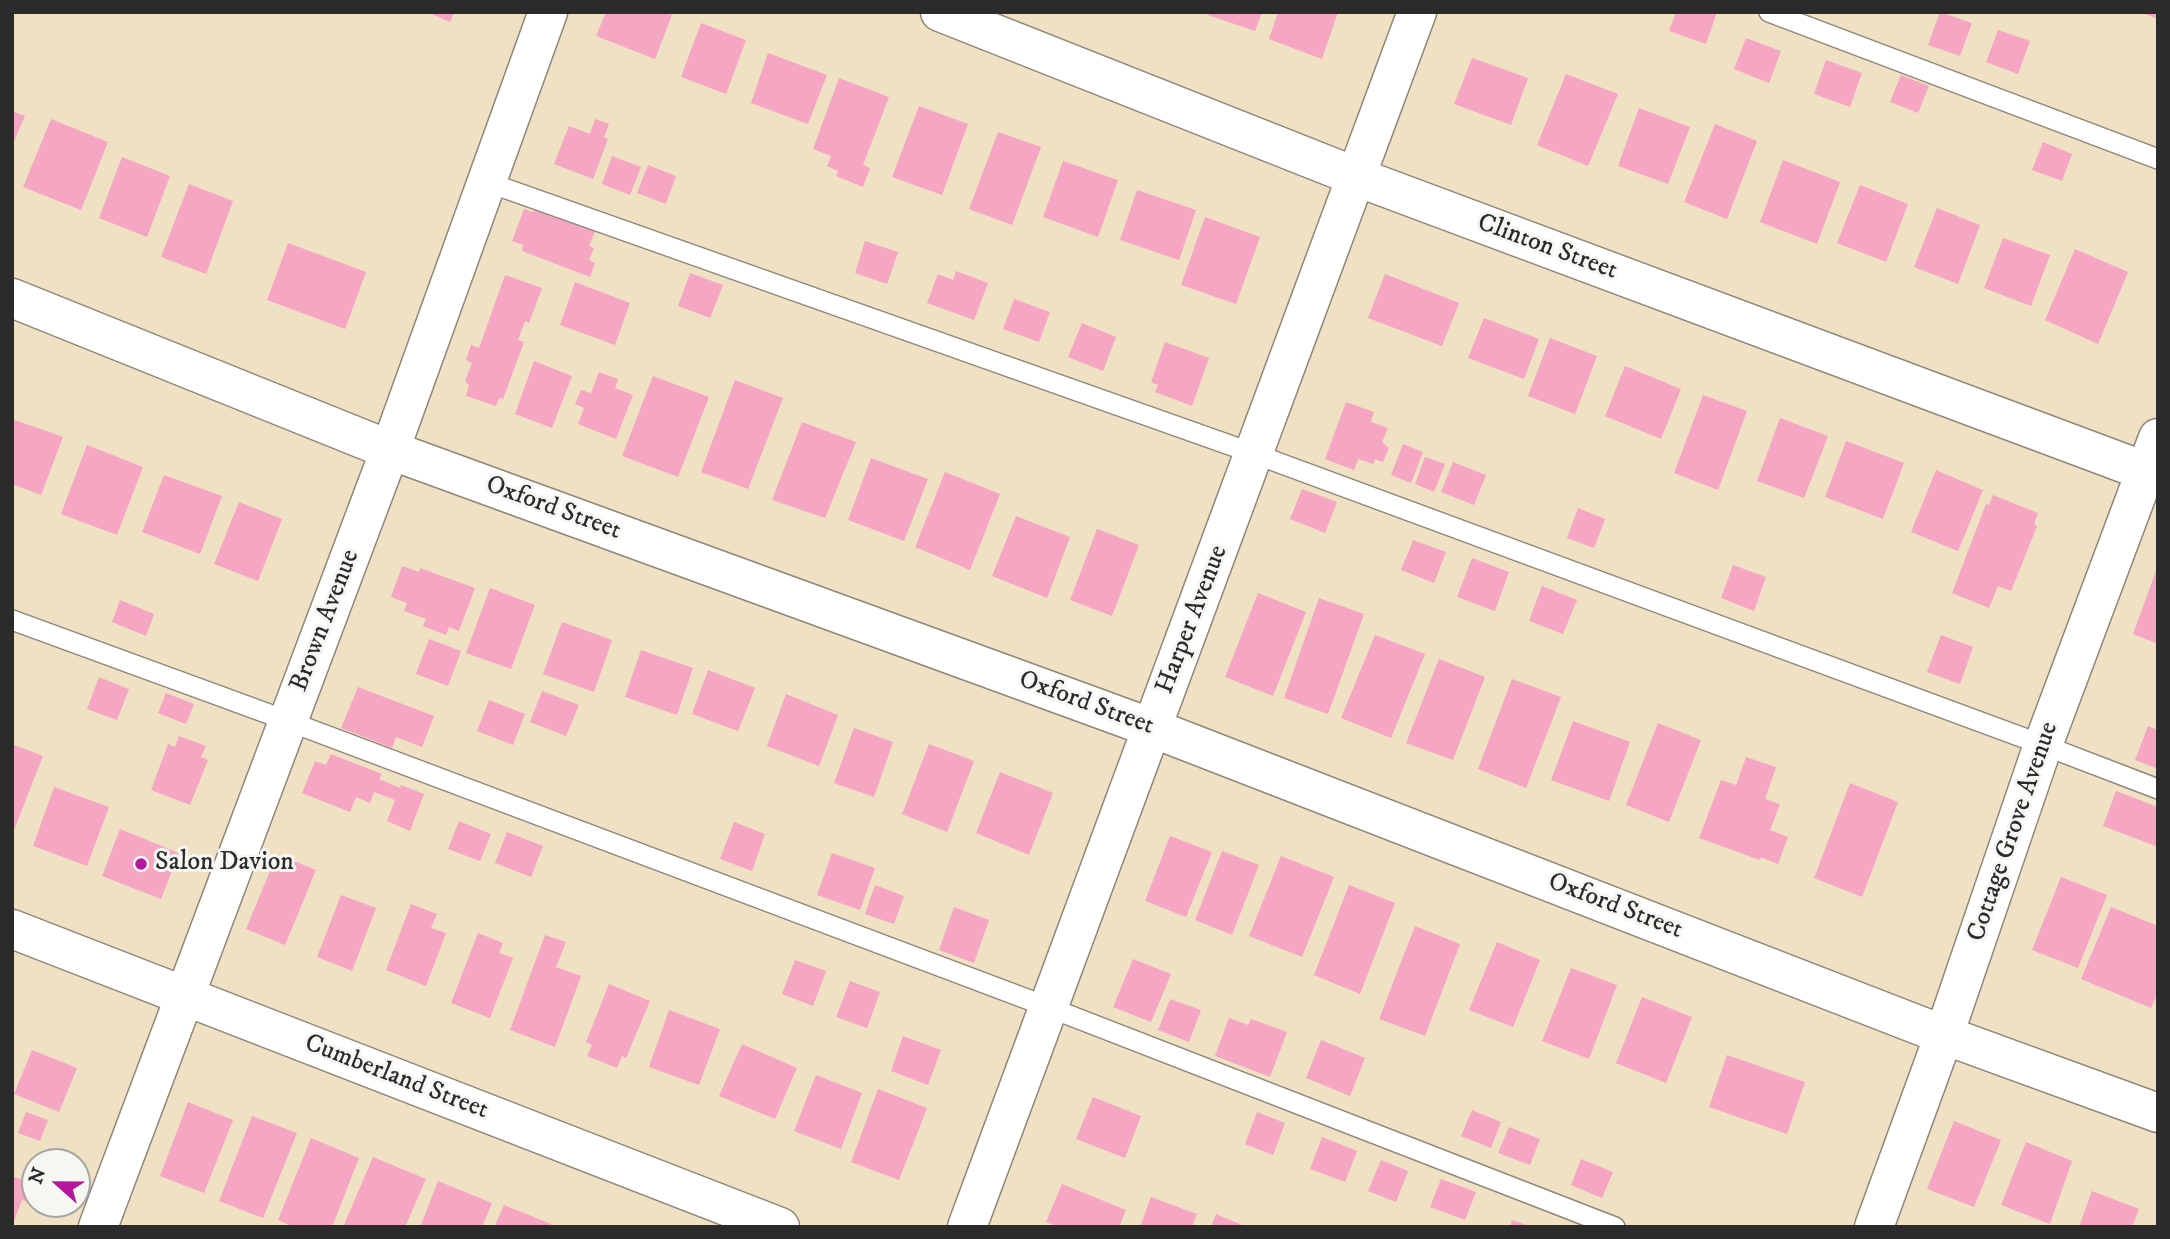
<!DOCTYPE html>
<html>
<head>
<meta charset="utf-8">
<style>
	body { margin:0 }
	#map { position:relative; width:2170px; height:1239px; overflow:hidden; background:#f0e1c4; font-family:"IM FELL DW Pica",serif }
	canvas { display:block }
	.frame { position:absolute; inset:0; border:14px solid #2b2b2b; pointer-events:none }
	.north { position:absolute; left:21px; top:1148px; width:70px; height:70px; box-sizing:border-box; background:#f6f6f2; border:2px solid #a5a5a2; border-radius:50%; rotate:291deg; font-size:19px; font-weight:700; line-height:28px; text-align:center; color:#2b2b2b }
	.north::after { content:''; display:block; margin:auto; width:24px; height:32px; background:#b5179e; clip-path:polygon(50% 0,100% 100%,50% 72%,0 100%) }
</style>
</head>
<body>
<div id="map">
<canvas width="2170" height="1239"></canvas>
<div class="frame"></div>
<div class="north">N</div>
</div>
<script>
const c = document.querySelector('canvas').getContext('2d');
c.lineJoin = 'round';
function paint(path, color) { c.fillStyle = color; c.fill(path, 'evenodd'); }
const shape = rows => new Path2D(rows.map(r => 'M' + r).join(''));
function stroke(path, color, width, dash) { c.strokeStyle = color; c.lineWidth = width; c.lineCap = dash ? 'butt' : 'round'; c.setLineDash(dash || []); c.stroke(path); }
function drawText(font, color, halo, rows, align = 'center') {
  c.font = font + ' "IM FELL DW Pica",serif'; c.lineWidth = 6; c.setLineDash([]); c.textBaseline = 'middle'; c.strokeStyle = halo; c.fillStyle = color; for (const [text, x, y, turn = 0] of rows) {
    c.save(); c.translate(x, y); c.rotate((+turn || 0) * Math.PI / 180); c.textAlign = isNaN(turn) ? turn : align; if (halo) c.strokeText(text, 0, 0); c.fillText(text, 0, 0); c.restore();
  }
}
const building = shape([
	[427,12,454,12,450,22],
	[606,12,665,12,672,15,655,59,596,36],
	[1209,12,1262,12,1255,31,1208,15],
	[1278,12,1338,12,1322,59,1269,39],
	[1676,12,1717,12,1706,44,1669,31],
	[1940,12,1972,23,1960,56,1928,45],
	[2140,12,2158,12,2158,19],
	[701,23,746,40,726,94,681,77],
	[1998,30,2030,41,2018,74,1986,62],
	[1746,38,1781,51,1769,83,1734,69],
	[768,53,827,75,808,124,751,103],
	[1472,58,1528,78,1511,125,1454,104],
	[1826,60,1862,73,1850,107,1814,94],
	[1566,74,1618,94,1588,166,1537,145],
	[1901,75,1929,86,1918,113,1890,102],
	[839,78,889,97,863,165,870,168,863,187,836,176,838,171,827,166,831,156,813,149],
	[919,106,968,124,942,195,892,177],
	[1639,108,1690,127,1668,184,1618,166],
	[12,111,25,116,12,146],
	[51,119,108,142,81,210,23,187],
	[595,119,609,124,604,137,608,139,593,179,554,164,569,126,590,134],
	[1715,124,1757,141,1727,219,1684,202],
	[998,132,1041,147,1012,225,969,209],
	[2043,142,2072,154,2062,181,2032,170],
	[612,156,641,167,630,195,602,184],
	[122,157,170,176,147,237,99,218],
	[1783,160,1840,182,1817,244,1760,222],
	[1063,161,1118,180,1098,237,1043,217],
	[648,165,676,176,666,204,637,193],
	[189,184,233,201,206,274,161,257],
	[1860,185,1908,204,1886,262,1837,243],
	[1137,190,1196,210,1179,260,1120,240],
	[536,206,596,229,589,246,594,248,589,260,595,263,590,277,522,251,523,245,512,241,524,209,533,212],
	[1937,208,1980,225,1958,284,1914,267],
	[1205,217,1260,237,1236,304,1181,285],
	[2003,238,2050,255,2031,306,1984,288],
	[865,241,898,252,887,284,855,273],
	[288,243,366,272,345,329,267,300],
	[2075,249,2128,272,2098,344,2045,320],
	[956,271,988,283,974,320,927,303,938,274,953,280],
	[690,273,723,285,710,318,678,306],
	[1385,274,1459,303,1442,346,1368,318],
	[505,275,542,288,529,323,525,321,518,340,524,342,503,399,499,398,496,406,466,396,469,385,465,381,472,363,466,360,471,345,479,348],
	[575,282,630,303,615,345,560,325],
	[1014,299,1050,312,1039,342,1003,329],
	[1484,318,1539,339,1524,379,1468,358],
	[1082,323,1116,337,1103,371,1068,357],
	[1550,338,1597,356,1575,414,1528,396],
	[1165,342,1209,358,1192,406,1155,392,1158,385,1151,382],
	[534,361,572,376,552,428,515,414],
	[1625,366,1681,389,1661,439,1605,416],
	[599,372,618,379,615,388,633,395,616,439,578,424,584,408,575,404,581,390,591,393],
	[653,376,709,397,678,477,622,456],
	[735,380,783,398,748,489,701,472],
	[1703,395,1747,411,1718,490,1674,473],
	[1346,402,1374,412,1371,422,1388,428,1382,442,1389,448,1383,462,1375,459,1373,464,1358,459,1354,470,1325,459],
	[1780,418,1828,436,1804,498,1757,481],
	[15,420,63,437,41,495,12,484,12,427],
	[802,422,856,442,825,518,772,500],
	[1846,441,1904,463,1883,519,1825,497],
	[1403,444,1423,452,1411,483,1391,475],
	[87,445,143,467,117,535,61,514],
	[1425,457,1445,464,1434,492,1415,484],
	[871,458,928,479,904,541,848,520],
	[1453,462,1486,475,1474,505,1441,492],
	[1936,470,1983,490,1958,551,1911,532],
	[945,472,1000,494,970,570,915,547],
	[164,475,222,496,200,554,142,532],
	[1302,489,1337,502,1325,533,1290,519],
	[1993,495,2038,513,2034,524,2037,526,2011,591,1998,586,1989,608,1952,593,1986,504,1989,505],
	[239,502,282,519,258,581,214,564],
	[1578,508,1605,519,1594,548,1567,538],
	[1016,516,1070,537,1047,598,992,576],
	[1097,529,1139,545,1112,616,1070,600],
	[1413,540,1446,552,1434,583,1401,570],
	[1472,558,1509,572,1495,611,1457,597],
	[1733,565,1766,577,1754,611,1721,598],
	[402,566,419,572,420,568,475,588,459,631,449,627,446,635,423,626,426,619,404,611,407,603,391,597],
	[2157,568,2158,568,2158,644,2133,634],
	[1542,586,1577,600,1563,634,1529,621],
	[490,588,535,605,511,669,466,653],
	[1258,593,1306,612,1273,696,1225,677],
	[1319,598,1364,614,1328,714,1284,698],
	[120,600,154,614,146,636,112,622],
	[562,622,612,640,594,692,543,674],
	[1375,635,1425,654,1391,738,1341,718],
	[1941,635,1973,647,1960,684,1927,672],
	[429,639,461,651,448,686,416,674],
	[641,650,693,668,677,715,625,697],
	[1439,659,1485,677,1453,760,1406,743],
	[708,670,755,688,738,731,692,714],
	[99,677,129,689,117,720,87,709],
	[1512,679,1561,697,1526,788,1478,769],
	[358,687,434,716,422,747,396,737,392,748,341,728],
	[542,691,579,705,566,736,530,722],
	[166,693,194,704,186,724,158,713],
	[786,694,838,715,819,766,767,746],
	[489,700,525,714,513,745,477,731],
	[1573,721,1630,742,1609,801,1551,780],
	[1658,723,1701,740,1669,822,1626,805],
	[2148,726,2158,730,2158,769,2135,760],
	[854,728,893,742,874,797,834,783],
	[179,736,206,746,201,757,208,760,190,805,151,790,168,744,175,747],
	[12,744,43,756,12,835],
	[929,744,974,761,947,832,902,814],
	[331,754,382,774,379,779,400,788,401,785,424,794,410,831,387,821,395,800,374,792,370,803,356,797,350,812,302,793,315,761,326,765],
	[1746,757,1776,767,1765,799,1780,804,1770,830,1788,837,1778,864,1761,857,1760,860,1699,838,1721,780,1736,785],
	[1000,772,1053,793,1029,855,976,833],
	[1850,783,1898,802,1862,897,1814,878],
	[54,787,109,807,87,866,33,846],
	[2116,791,2158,807,2158,847,2103,826],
	[459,821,491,834,480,861,448,849],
	[734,822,765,834,752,871,720,859],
	[120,829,179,853,161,899,102,876],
	[507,832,543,846,531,877,495,863],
	[1170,836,1212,852,1186,917,1145,901],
	[1222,851,1259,865,1232,935,1195,920],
	[832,853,875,868,860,910,817,895],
	[277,854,316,870,285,945,246,929],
	[1281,856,1334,877,1302,957,1249,936],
	[2061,877,2107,895,2078,968,2032,950],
	[875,885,904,896,894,924,865,914],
	[1349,885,1395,903,1360,994,1314,975],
	[341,895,376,908,352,971,317,957],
	[411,904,437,914,431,928,446,933,426,986,386,970],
	[954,907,989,920,974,963,939,950],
	[2111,907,2158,926,2158,992,2151,1008,2081,979],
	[1415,926,1460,944,1425,1036,1379,1019],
	[478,933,503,943,499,953,513,958,490,1018,451,1003],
	[545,935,566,942,556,967,581,976,555,1047,510,1030],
	[1497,942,1540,960,1513,1027,1469,1010],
	[1133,959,1171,974,1151,1022,1113,1007],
	[795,960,826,971,813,1006,782,994],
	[1571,968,1617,985,1589,1059,1542,1041],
	[850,981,880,992,867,1028,836,1017],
	[609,984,650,1001,626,1058,622,1056,617,1068,587,1056,592,1045,586,1042],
	[1642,997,1692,1017,1666,1083,1616,1063],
	[1170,999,1201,1010,1189,1042,1158,1030],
	[669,1010,720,1029,699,1085,649,1067],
	[1229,1018,1248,1025,1251,1019,1287,1032,1270,1077,1215,1056],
	[903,1036,941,1050,928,1085,891,1071],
	[1321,1040,1365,1058,1350,1096,1306,1078],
	[742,1044,797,1068,775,1119,719,1096],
	[32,1050,77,1068,59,1112,14,1094],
	[1727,1055,1805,1082,1787,1134,1709,1107],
	[816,1075,862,1093,841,1149,794,1131],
	[878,1089,927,1108,899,1180,851,1162],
	[1093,1097,1141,1116,1125,1158,1076,1139],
	[188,1102,233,1120,204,1193,160,1176],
	[1472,1110,1501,1122,1491,1148,1461,1136],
	[26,1112,48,1120,40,1141,18,1133],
	[1257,1112,1285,1123,1273,1155,1245,1144],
	[252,1116,297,1133,263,1218,219,1201],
	[1954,1121,2001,1140,1974,1207,1927,1189],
	[1509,1127,1540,1139,1530,1165,1498,1153],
	[1322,1137,1357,1151,1345,1182,1310,1169],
	[311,1138,359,1158,332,1227,294,1227,278,1220],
	[2026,1142,2072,1161,2050,1224,2001,1205],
	[373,1157,426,1179,405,1227,343,1227],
	[1581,1159,1613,1172,1602,1198,1571,1185],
	[1381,1160,1408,1171,1396,1202,1368,1191],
	[12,1176,33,1184,27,1202,22,1200,12,1226],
	[1441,1179,1476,1192,1465,1220,1430,1207],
	[438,1181,492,1203,482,1227,420,1227],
	[1062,1184,1126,1210,1119,1227,1058,1227,1046,1222],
	[2092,1191,2139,1209,2132,1227,2079,1227],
	[1151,1197,1197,1214,1192,1227,1140,1227],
	[504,1205,551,1224,550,1227,494,1227],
	[1216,1214,1247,1227,1211,1227],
	[1512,1220,1530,1226,1530,1227,1510,1227]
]);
const service = shape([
	[1769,12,2158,159],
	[487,182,1255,454,2043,745,2158,789],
	[12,620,288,721,1048,1007,1615,1227]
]);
const minor = shape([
	[940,12,1357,177,2158,476],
	[12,298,390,450,1152,728,1944,1035,2158,1113],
	[98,1227,390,450,548,12],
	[967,1227,1417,12],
	[1874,1227,1944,1035,2043,745,2158,438]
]);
const tertiary = shape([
	[12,929,780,1227]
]);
const markers = [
	[141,864,7,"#b5179e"]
];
const streetNames = [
	["Clinton Street",1547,248,20],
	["Oxford Street",553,509,20],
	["Harper Avenue",1193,620,-69],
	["Brown Avenue",326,621,-69],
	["Oxford Street",1086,704,20],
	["Cottage Grove Avenue",2014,832,-71],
	["Oxford Street",1615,907,21],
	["Cumberland Street",396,1078,21]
];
const poiNames = [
	["Salon Davion",155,864]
];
paint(building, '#f5a6c3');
stroke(service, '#8e8678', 22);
stroke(minor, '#8e8678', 41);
stroke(tertiary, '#8e8678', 41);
stroke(service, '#fff', 19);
stroke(minor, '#fff', 38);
stroke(tertiary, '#fff', 38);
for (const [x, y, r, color] of markers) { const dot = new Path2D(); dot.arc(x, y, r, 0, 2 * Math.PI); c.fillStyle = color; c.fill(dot); stroke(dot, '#f6f6f2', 2.5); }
drawText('26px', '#2b2b2b', '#f6f6f2', streetNames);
drawText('26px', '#2b2b2b', '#f6f6f2', poiNames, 'left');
</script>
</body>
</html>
